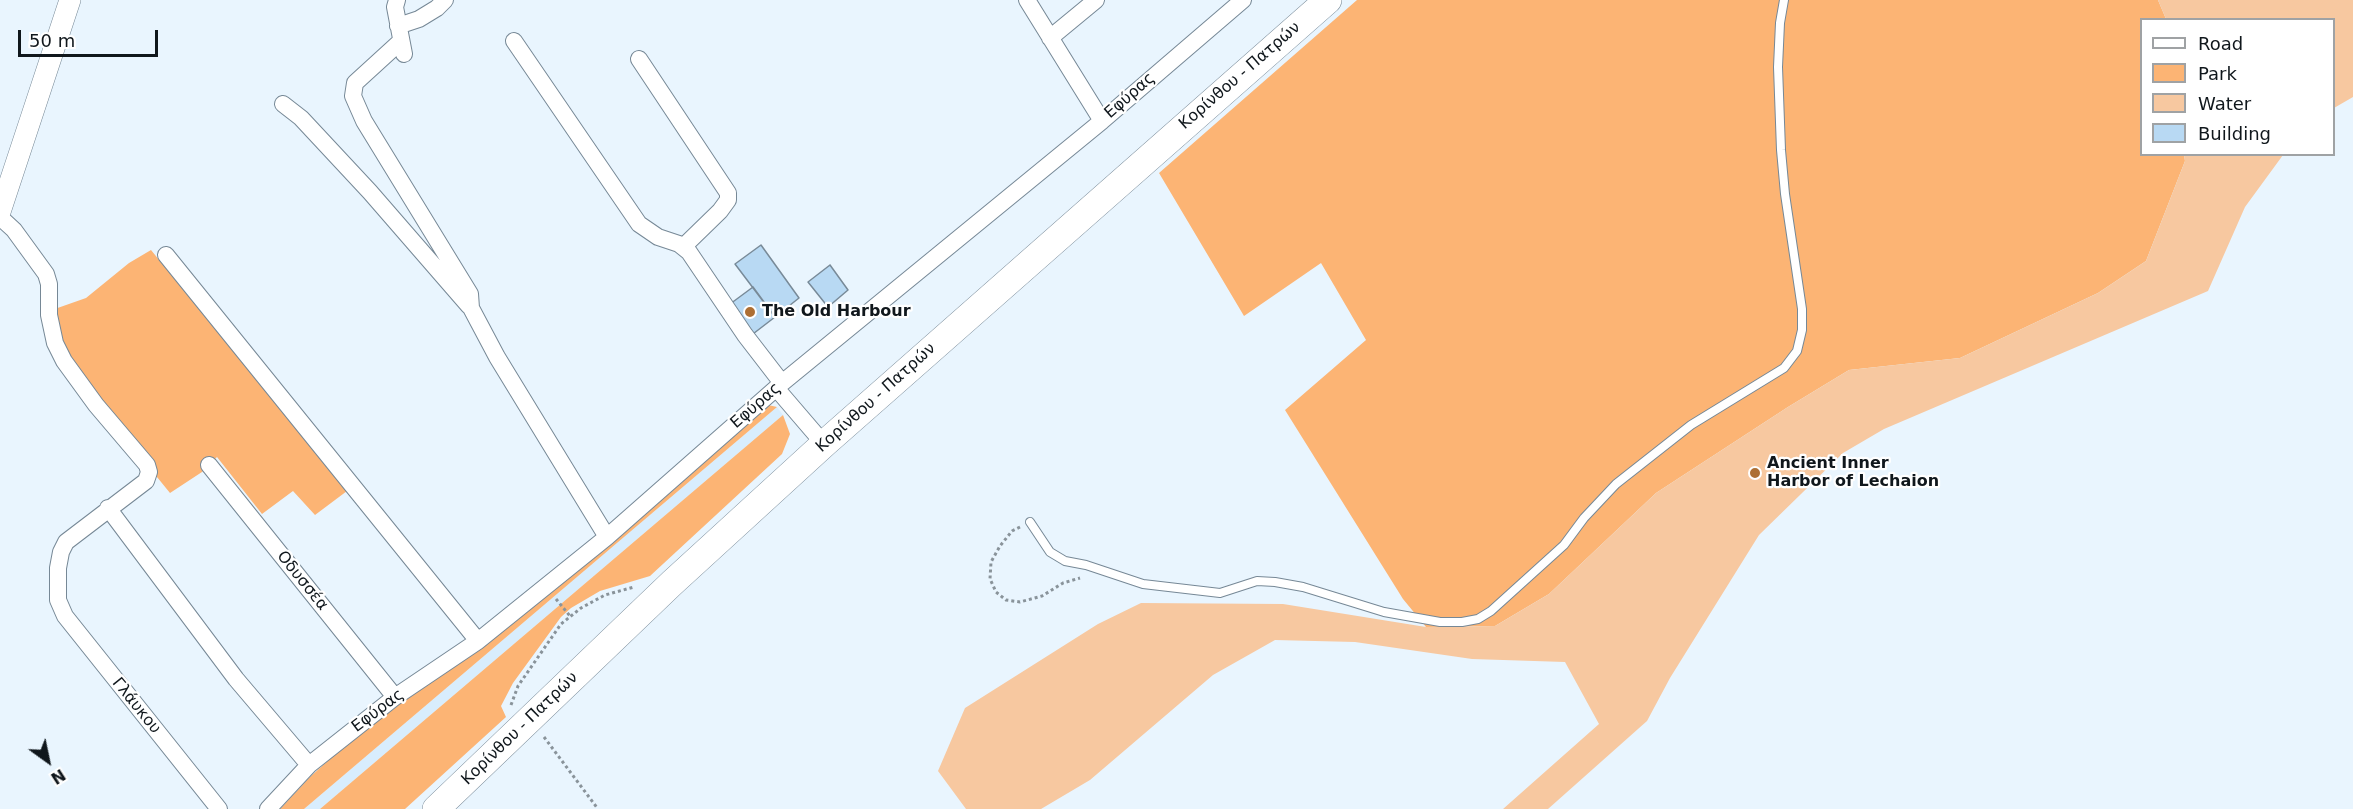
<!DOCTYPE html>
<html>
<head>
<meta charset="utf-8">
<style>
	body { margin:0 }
	#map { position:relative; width:2353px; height:809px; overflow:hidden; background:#e9f5fe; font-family:"DejaVu Sans",sans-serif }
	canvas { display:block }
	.legend { position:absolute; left:2140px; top:18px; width:195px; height:138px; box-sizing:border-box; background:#fff; border:2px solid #9fa2a4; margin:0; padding:8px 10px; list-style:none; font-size:18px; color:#10171c }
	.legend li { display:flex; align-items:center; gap:12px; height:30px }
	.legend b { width:30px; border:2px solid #9fa2a4 }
	.north { position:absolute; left:18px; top:731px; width:60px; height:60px; -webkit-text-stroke:4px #fff; paint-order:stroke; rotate:147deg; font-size:16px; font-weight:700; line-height:24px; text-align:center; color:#10171c }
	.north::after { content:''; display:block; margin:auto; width:21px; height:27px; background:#10171c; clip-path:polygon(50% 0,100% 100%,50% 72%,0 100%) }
	.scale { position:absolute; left:18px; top:30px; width:140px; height:27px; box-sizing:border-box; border:3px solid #10171c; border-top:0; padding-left:8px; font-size:18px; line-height:21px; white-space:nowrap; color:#10171c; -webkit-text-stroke:4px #fff; paint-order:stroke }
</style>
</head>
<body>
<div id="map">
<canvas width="2353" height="809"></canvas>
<ul class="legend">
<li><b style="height:8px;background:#fff"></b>Road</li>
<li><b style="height:16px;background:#fcb474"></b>Park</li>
<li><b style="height:16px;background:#f7c8a0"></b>Water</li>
<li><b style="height:16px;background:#b8d9f3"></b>Building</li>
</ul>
<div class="north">N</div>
<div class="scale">50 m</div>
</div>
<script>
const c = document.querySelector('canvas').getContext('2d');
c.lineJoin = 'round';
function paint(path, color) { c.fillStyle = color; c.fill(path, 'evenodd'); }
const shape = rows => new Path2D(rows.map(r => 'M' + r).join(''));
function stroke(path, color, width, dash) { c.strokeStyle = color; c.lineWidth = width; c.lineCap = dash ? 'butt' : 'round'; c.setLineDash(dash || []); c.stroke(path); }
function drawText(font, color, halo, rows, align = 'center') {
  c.font = font + ' "DejaVu Sans",sans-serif'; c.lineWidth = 4.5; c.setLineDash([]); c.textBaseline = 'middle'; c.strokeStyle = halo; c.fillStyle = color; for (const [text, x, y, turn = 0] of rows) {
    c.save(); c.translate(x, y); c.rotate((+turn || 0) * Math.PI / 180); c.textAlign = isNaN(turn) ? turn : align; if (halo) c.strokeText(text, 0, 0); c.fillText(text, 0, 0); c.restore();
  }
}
const built = shape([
	[777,407,783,415,320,809,304,809]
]);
const green = shape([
	[1357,0,2158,0,2166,19,2142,20,2142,154,2184,155,2185,161,2146,261,2098,293,1960,358,1849,370,1788,407,1656,493,1549,594,1495,626,1426,627,1403,599,1285,410,1366,340,1321,263,1244,316,1159,173],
	[151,250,347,491,315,515,293,491,262,514,217,457,202,472,170,493,65,364,49,311,86,298,129,263],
	[768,405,777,407,304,809,280,809,311,776,340,750,401,703,488,643],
	[783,415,790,434,782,454,650,576,600,591,571,608,561,617,513,683,501,706,506,717,405,809,320,809]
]);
const water = shape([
	[2158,0,2353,0,2353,97,2334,108,2334,20,2166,19],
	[2184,155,2283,155,2245,207,2208,291,1884,429,1843,453,1759,535,1670,678,1647,721,1548,809,1503,809,1599,724,1565,662,1472,659,1355,642,1275,640,1213,675,1090,780,1041,809,966,809,938,771,965,708,1098,624,1141,603,1283,604,1426,627,1495,626,1549,594,1656,493,1788,407,1849,370,1960,358,2098,293,2146,261,2185,161]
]);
const building = shape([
	[761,245,799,298,775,317,735,264,761,245],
	[830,265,848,290,828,307,808,282,830,265],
	[753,287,775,317,749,337,726,307,753,287]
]);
const path = shape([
	[1020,527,1012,531,1000,546,991,562,990,579,996,592,1006,600,1020,602,1042,596,1063,583,1080,578],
	[556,599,570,616],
	[511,705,518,686,561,624,581,608,605,595,634,587],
	[544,737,598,809]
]);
const service = shape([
	[1030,522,1050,552,1065,561,1086,565,1143,584,1220,593,1257,581,1275,582,1303,587,1384,612,1440,622,1462,622,1478,619,1491,611,1564,545,1584,518,1616,484,1691,425,1784,368,1797,351,1802,330,1802,309,1785,194,1781,150,1778,67,1780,23,1784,0]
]);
const minor = shape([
	[397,0,395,7,404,54],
	[1027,0,1102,121],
	[398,26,419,19,437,8,445,0],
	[1050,38,1096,0],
	[401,41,355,83,353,96,364,121,470,294,471,308,497,357,607,537],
	[514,41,639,224,658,237,679,244,689,252,745,335,782,383],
	[639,59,728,193,728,200,720,211,683,247],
	[283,104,301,118,370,192,469,306],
	[0,217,14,230,46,274,49,284,49,315,55,343,64,361,96,405,147,465,149,472,146,481,66,542,61,552,58,568,58,600,65,616,219,809],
	[166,255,478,641],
	[776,388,824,444],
	[209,465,395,697],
	[108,508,236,679,309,765],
	[268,809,309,765,395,697,478,641,607,537,782,383,1102,121,1243,0]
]);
const tertiary = shape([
	[0,212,70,0]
]);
const primary = shape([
	[436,809,672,583,824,444,1328,0]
]);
const markers = [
	[750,312,6,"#ad6f34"],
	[1755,473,6,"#ad6f34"]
];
const streetNames = [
	["Κορίνθου - Πατρών",1240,76,-41],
	["Εφύρας",1130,96,-41],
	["Κορίνθου - Πατρών",876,398,-42],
	["Εφύρας",756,406,-41],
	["Οδυσσέα",302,581,51],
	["Γλάυκου",136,706,51],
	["Εφύρας",378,711,-37],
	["Κορίνθου - Πατρών",520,729,-44]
];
const poiNames = [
	["The Old Harbour",762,312],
	["Ancient Inner",1767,464],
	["Harbor of Lechaion",1767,482]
];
paint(built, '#d8edfd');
paint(green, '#fcb474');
paint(water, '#f7c8a0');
paint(building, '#b8d9f3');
stroke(building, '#788a98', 1.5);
stroke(service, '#768896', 10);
stroke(minor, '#768896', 18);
stroke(tertiary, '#768896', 22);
stroke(primary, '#768896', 28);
stroke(path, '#89939a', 3, [3, 3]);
stroke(service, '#fff', 8);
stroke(minor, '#fff', 16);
stroke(tertiary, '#fff', 21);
stroke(primary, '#fff', 27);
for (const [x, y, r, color] of markers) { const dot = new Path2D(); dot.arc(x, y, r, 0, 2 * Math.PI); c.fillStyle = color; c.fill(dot); stroke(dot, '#fff', 2); }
drawText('16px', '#10171c', '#fff', streetNames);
drawText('bold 16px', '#10171c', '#fff', poiNames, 'left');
</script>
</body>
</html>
